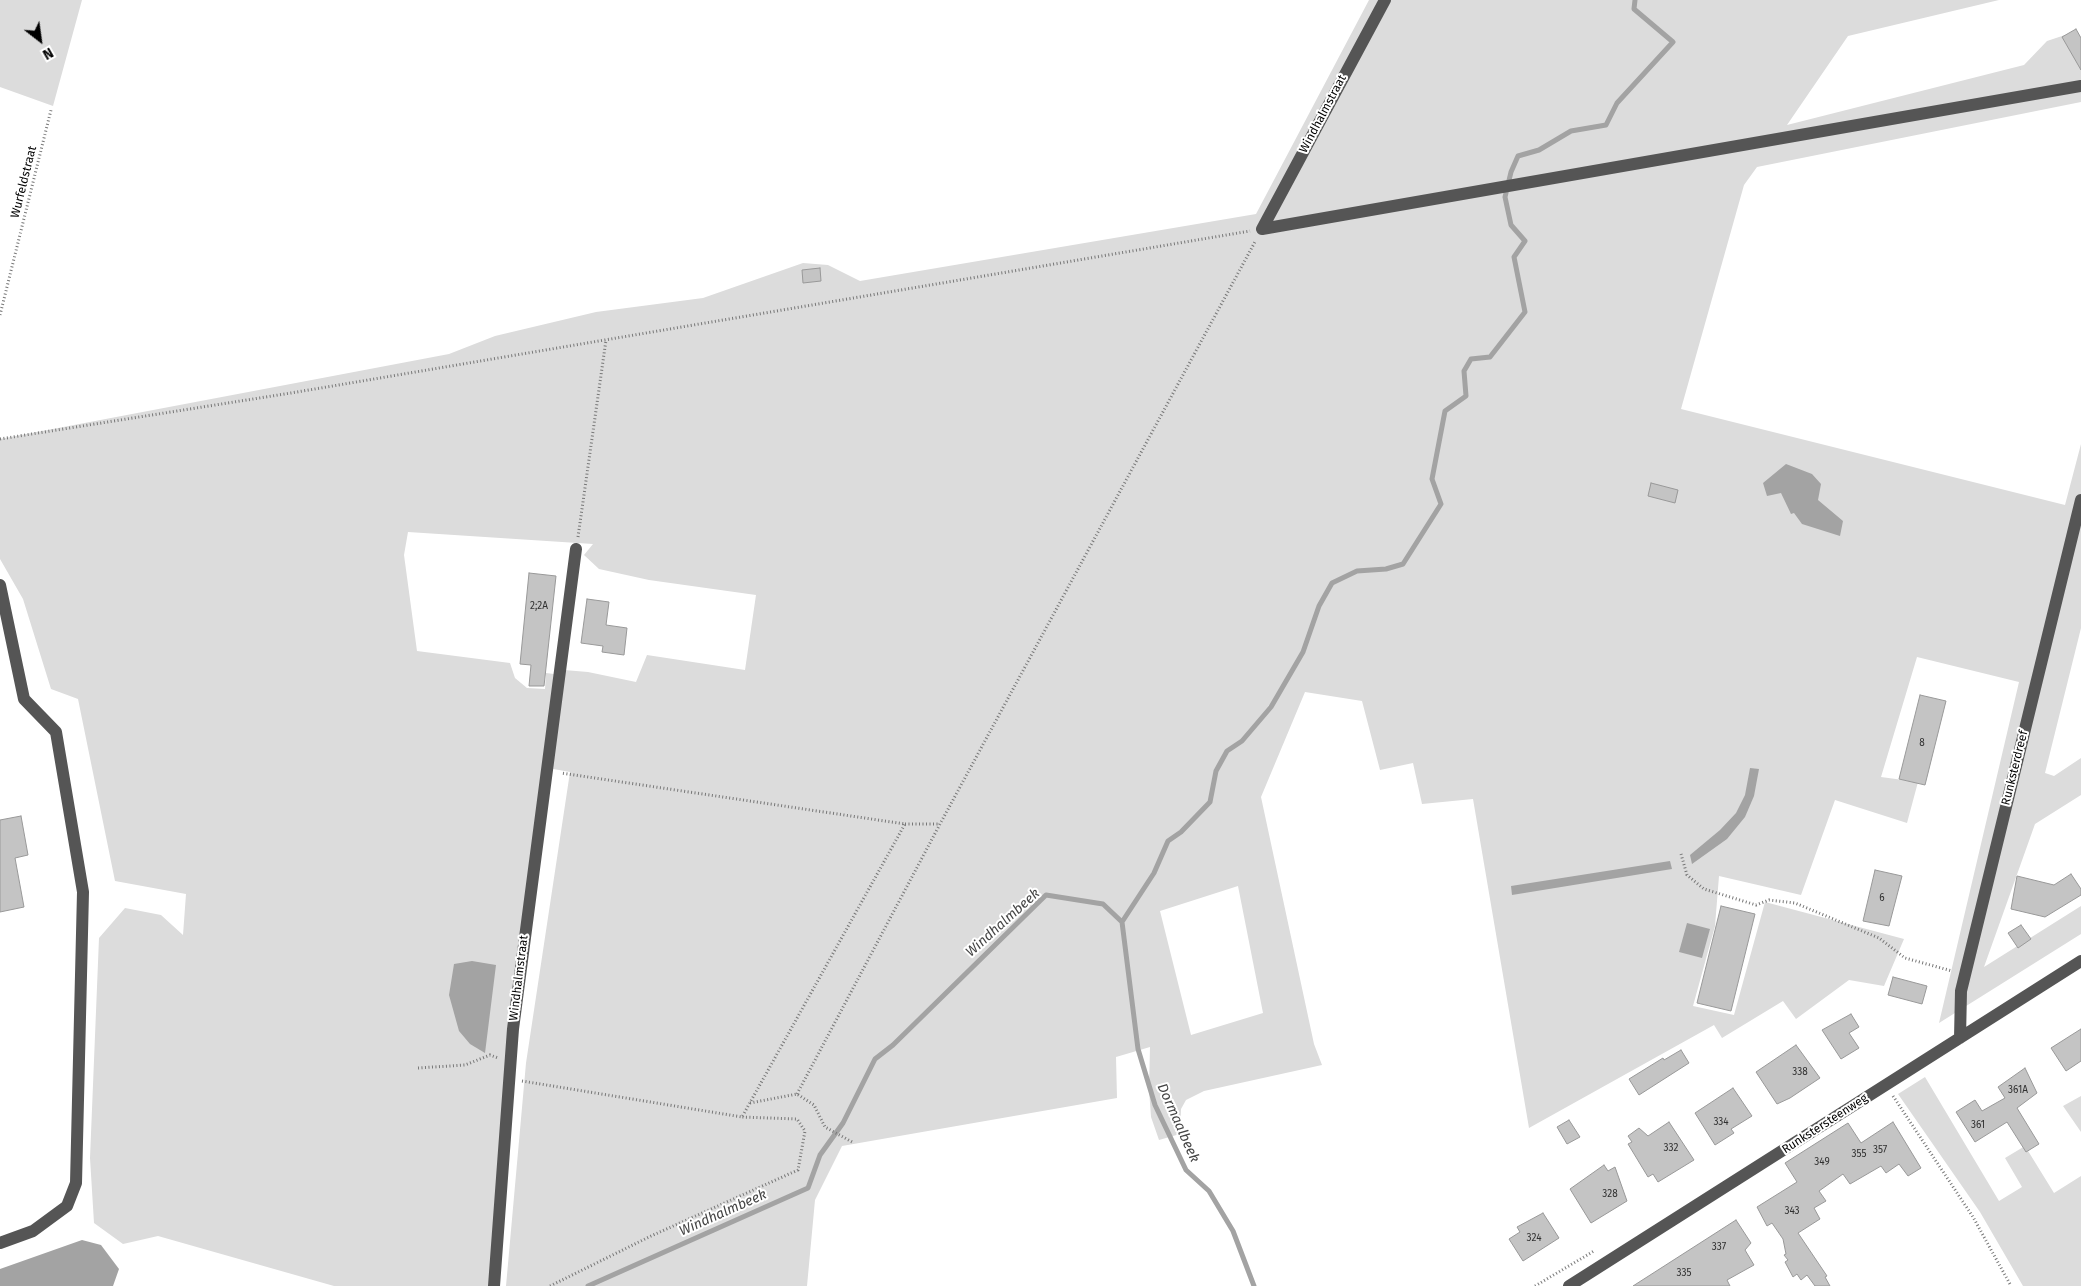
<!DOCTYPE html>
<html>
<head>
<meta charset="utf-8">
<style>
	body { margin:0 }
	#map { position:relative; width:2081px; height:1286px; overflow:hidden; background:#fff; font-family:"Fira Sans",sans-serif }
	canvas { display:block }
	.north { position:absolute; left:15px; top:15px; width:50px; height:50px; -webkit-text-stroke:4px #fff; paint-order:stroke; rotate:150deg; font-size:14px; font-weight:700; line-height:20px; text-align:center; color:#000 }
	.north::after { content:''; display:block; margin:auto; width:18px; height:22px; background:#000; clip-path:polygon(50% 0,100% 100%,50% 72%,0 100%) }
</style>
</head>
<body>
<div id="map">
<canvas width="2081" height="1286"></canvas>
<div class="north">N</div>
</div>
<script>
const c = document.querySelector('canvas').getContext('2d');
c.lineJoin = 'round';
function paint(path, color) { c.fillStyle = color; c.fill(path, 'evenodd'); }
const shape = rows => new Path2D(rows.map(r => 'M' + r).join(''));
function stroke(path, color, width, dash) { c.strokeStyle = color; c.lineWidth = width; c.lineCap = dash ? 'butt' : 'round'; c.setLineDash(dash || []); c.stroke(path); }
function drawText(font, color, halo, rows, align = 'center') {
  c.font = font + ' "Fira Sans",sans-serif'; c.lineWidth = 4; c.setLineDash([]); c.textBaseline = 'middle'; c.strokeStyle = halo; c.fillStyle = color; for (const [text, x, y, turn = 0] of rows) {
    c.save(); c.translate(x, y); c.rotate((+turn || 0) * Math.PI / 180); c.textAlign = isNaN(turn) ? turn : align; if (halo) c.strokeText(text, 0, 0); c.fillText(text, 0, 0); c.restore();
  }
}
const green = shape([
	[0,0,82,0,53,106,0,87],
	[1369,0,1999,0,1848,36,1787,125,2024,65,2047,41,2065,35,2072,36,2081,42,2081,102,1757,167,1744,185,1681,409,2065,505,2081,444,2081,628,2045,773,2054,776,2081,758,2081,795,2035,824,1984,967,2081,906,2081,934,1939,1023,2019,682,1917,657,1881,777,1918,782,1907,823,1835,800,1801,895,1719,876,1715,926,1693,1006,1734,1015,1765,902,1904,939,1884,986,1849,980,1796,1019,1783,1001,1722,1038,1714,1025,1529,1128,1473,799,1422,804,1413,763,1380,770,1362,701,1305,692,1261,797,1314,1044,1322,1065,1204,1091,1186,1100,1181,1109,1180,1134,1159,1140,1151,1117,1149,1089,1150,1047,1116,1057,1117,1098,842,1146,815,1200,807,1286,506,1286,526,1063,570,772,548,768,564,670,588,672,636,682,647,655,745,670,756,595,649,580,599,569,584,555,593,544,408,532,404,555,417,651,510,663,515,678,527,688,545,689,546,673,554,674,489,1286,334,1286,158,1236,123,1244,94,1223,90,1158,99,938,125,908,161,915,183,935,186,894,115,881,78,699,51,689,23,599,0,559,0,439,449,354,495,336,596,312,703,298,803,263,828,265,860,281,1256,214],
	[1238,886,1263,1013,1191,1035,1160,911],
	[1925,1077,1999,1201,2022,1187,2005,1158,2025,1146,2054,1193,2081,1176,2081,1286,2023,1286,1980,1212,1898,1094],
	[2081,1096,2081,1132,2063,1106]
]);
const water = shape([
	[1786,464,1812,474,1821,484,1818,500,1843,521,1840,536,1802,524,1794,513,1791,514,1781,493,1767,496,1763,483],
	[1750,768,1759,769,1754,796,1745,817,1727,839,1692,864,1690,855,1720,830,1736,813,1745,795],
	[1670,861,1672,869,1512,895,1511,886],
	[1687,923,1710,929,1702,958,1679,952],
	[472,961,496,965,485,1053,470,1044,459,1031,449,995,454,964],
	[82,1240,101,1245,119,1269,113,1286,0,1286,0,1269]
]);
const stream = shape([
	[1122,922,1138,1049,1155,1105,1186,1170,1209,1191,1233,1231,1254,1286],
	[588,1286,808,1188,820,1155,843,1123,875,1059,893,1045,1046,895,1103,904,1122,922,1154,873,1168,841,1181,832,1210,802,1216,771,1227,751,1242,741,1271,707,1303,652,1319,606,1332,583,1357,571,1386,569,1403,564,1441,504,1432,479,1445,411,1466,396,1464,371,1471,359,1490,357,1525,312,1514,257,1525,241,1511,225,1505,197,1511,172,1518,156,1539,150,1571,131,1606,125,1617,103,1673,42,1634,9,1635,0]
]);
const building = shape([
	[2076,29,2081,38,2081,70,2062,37,2076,29],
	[820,268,821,281,803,283,802,270,820,268],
	[1651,483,1678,490,1675,503,1648,496,1651,483],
	[529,573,556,576,544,686,529,686,531,665,520,664,529,573],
	[587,599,609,602,606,625,627,628,624,655,602,652,603,646,581,643,587,599],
	[1920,695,1946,701,1925,785,1899,779,1920,695],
	[21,816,28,855,15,858,24,907,0,912,0,820,21,816],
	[1875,870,1902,876,1889,926,1863,921,1875,870],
	[2071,874,2081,889,2081,895,2045,917,2011,909,2017,876,2054,885,2071,874],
	[1721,906,1755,914,1731,1011,1697,1003,1721,906],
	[2021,925,2031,939,2018,948,2008,933,2021,925],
	[1893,977,1927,986,1922,1004,1888,995,1893,977],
	[1851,1014,1859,1027,1849,1033,1859,1048,1841,1059,1822,1030,1851,1014],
	[2081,1029,2081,1061,2066,1071,2051,1048,2081,1029],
	[1796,1045,1820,1078,1790,1098,1777,1104,1756,1072,1796,1045],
	[1681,1050,1689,1063,1639,1095,1629,1079,1663,1058,1664,1060,1681,1050],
	[2025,1068,2037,1093,2017,1108,2039,1144,2026,1152,2007,1122,1975,1142,1956,1112,1975,1100,1982,1111,2005,1098,1998,1087,2025,1068],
	[1733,1088,1752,1116,1731,1129,1734,1133,1715,1145,1695,1113,1733,1088],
	[1569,1120,1580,1137,1567,1144,1557,1127,1569,1120],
	[1669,1122,1694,1160,1658,1182,1653,1174,1648,1177,1628,1144,1632,1142,1628,1136,1639,1128,1648,1136,1669,1122],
	[1893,1122,1921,1168,1908,1176,1899,1164,1886,1173,1881,1166,1850,1184,1843,1174,1819,1191,1826,1201,1814,1208,1820,1219,1798,1233,1827,1276,1825,1277,1830,1286,1815,1286,1807,1275,1801,1280,1797,1274,1793,1277,1785,1262,1788,1260,1784,1255,1786,1254,1783,1239,1772,1223,1767,1226,1757,1207,1797,1182,1785,1163,1848,1123,1861,1143,1893,1122],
	[1604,1165,1608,1171,1615,1167,1627,1201,1591,1223,1570,1189,1604,1165],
	[1543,1213,1559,1238,1523,1261,1509,1239,1520,1232,1517,1227,1543,1213],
	[1736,1220,1751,1243,1745,1250,1754,1265,1727,1280,1730,1286,1633,1286,1736,1220]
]);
const path = shape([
	[0,315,51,110],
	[0,439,291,393,1250,231],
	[578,537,606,340],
	[905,824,940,824],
	[1681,854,1687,875,1704,889,1756,905,1769,900,1795,903,1879,938,1905,958,1952,971],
	[418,1068,465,1065,490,1055,498,1058],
	[522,1081,742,1117,905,824,561,773],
	[797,1094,940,824,1256,240],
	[1893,1096,1973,1217,2011,1286],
	[750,1103,797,1094,814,1105,825,1127,854,1143],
	[550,1286,651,1236,798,1170,805,1131,797,1119,742,1117],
	[1535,1286,1594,1251]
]);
const minor = shape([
	[1262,229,2081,86],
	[1262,229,1385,0],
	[0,585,24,699,56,732,83,892,76,1183,67,1206,33,1231,0,1243],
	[1960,1038,1961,991,2081,500],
	[494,1286,513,1029,576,549],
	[1569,1286,2081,961]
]);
const numberNames = [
	["2;2A",539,606],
	["8",1922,743],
	["6",1882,898],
	["338",1800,1072],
	["361A",2018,1090],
	["334",1721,1122],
	["361",1978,1125],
	["332",1671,1148],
	["357",1880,1150],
	["355",1859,1154],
	["349",1822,1162],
	["328",1610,1194],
	["343",1792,1211],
	["324",1534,1238],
	["337",1719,1247],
	["335",1684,1273]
];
const streetNames = [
	["Windhalmstraat",1323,114,-62],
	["Wurfeldstraat",24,182,-76],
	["Runksterdreef",2015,768,-76],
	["Windhalmstraat",519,978,-83],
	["Runkstersteenweg",1825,1124,-33]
];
const waterNames = [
	["Windhalmbeek",1003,923,-42],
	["Dormaalbeek",1178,1123,66],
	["Windhalmbeek",723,1213,-24]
];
paint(green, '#dcdcdc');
paint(water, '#a3a3a3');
stroke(stream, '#a3a3a3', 5);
paint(building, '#c4c4c4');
stroke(building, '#999', 1);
stroke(path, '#777', 3, [1, 2.5]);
stroke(minor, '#555', 12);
drawText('10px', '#313131', null, numberNames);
drawText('12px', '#000', '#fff', streetNames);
drawText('italic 14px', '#444', '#fff', waterNames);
</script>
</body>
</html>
